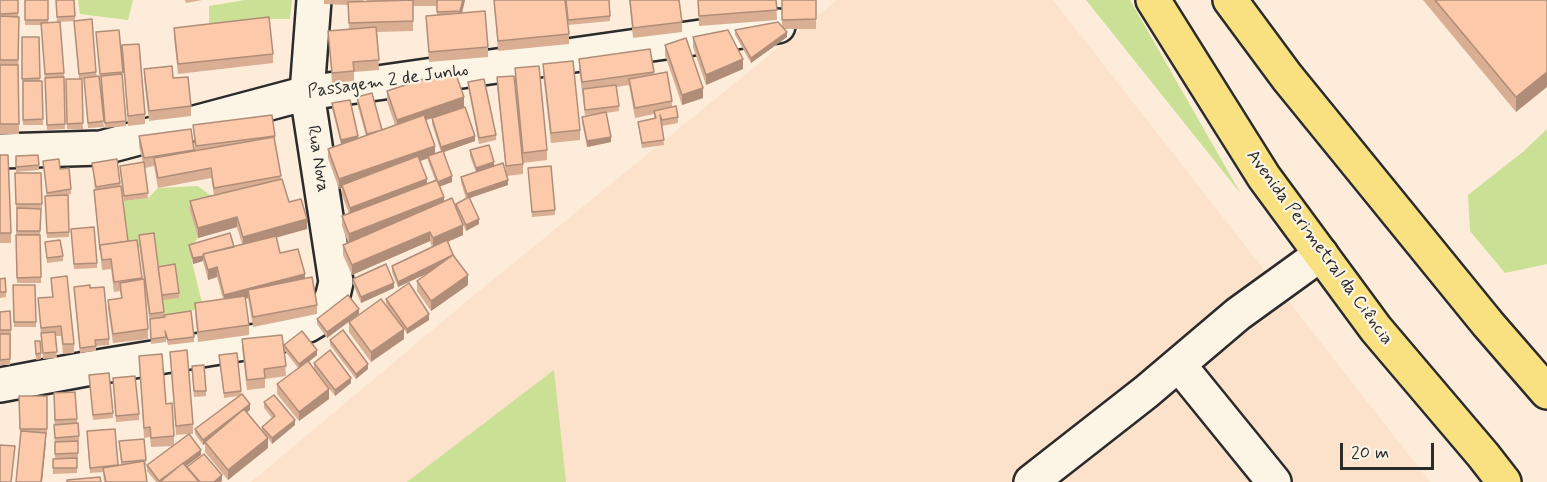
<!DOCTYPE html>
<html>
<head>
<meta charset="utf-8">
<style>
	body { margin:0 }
	#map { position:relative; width:1547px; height:482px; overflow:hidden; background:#fcecd9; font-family:Mynerve,sans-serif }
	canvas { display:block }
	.scale { position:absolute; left:1340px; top:443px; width:94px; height:27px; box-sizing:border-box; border:3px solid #2b2b2b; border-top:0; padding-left:8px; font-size:18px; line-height:21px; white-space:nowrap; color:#2b2b2b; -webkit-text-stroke:4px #fcf5e5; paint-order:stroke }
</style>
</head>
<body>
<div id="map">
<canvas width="1547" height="482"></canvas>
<div class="scale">20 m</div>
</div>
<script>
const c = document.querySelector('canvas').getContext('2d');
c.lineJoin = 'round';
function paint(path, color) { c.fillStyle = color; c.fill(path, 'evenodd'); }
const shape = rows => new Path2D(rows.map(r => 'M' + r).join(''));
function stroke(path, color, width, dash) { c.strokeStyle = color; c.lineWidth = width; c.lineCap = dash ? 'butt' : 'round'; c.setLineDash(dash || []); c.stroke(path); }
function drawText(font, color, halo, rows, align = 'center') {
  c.font = font + ' Mynerve,sans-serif'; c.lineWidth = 4.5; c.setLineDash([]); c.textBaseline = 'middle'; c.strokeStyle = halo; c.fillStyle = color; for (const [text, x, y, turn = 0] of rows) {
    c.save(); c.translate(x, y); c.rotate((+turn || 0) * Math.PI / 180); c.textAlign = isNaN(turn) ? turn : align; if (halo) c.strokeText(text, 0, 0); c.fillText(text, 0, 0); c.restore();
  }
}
const built = shape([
	[837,0,1053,0,1430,482,251,482,473,296]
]);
const green = shape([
	[78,0,133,0,128,20,80,14],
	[245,0,292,0,290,19,273,19,209,26,209,6],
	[1086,0,1130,0,1241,194],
	[1547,129,1547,264,1505,273,1470,231,1468,195,1524,151],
	[198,186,214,198,190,211,198,238,189,250,203,307,164,320,153,243,128,250,124,201,148,198,158,188],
	[554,370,566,482,407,482]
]);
const minor = shape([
	[0,151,101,148,307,93,778,26],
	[1179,365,1274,482],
	[0,385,91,368,269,339,308,325,326,314,333,295,336,282,307,93,314,0],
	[1031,482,1146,392,1238,314,1321,254]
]);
const major = shape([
	[1153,0,1264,177,1376,329,1483,455,1504,482],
	[1230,0,1287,77,1488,324,1547,392]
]);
const wall = shape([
	[0,0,18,0,19,134,0,134],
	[25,0,48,0,48,23,57,22,56,0,75,16,75,21,96,72,104,127,88,128,84,78,82,79,83,129,67,129,66,79,79,79,74,21,60,22,64,73,64,78,65,129,47,130,45,80,41,25,25,25],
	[185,0,202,0,186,3],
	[324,0,363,0,363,2,367,2,367,0,465,0,462,13,488,47,488,57,429,62,426,16,437,15,437,6,413,6,413,31,377,32,379,70,354,72,354,81,332,83,328,31,349,29,348,5,324,4],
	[494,0,569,34,569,44,498,51],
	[566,0,610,16,610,21,568,25],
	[629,0,679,0,682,22,682,32,633,38],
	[698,0,776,0,777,20,699,26],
	[782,0,816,0,816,29,784,29,787,37,751,63,735,35,735,30,782,27],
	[1423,0,1547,0,1516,112],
	[174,28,273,54,273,63,178,74,174,38],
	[96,32,123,72,122,77,126,126,105,128],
	[22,37,39,37,40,81,42,81,43,125,23,125],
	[693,37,743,69,706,85,693,47],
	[122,45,145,114,145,124,128,126],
	[665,45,703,98,682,105,665,55],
	[579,59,654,72,654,74,672,101,672,107,678,117,678,123,662,126,664,145,642,148,638,122,654,119,654,114,635,118,629,85,617,87,619,111,606,113,611,142,587,147,582,122,582,117,593,114,585,115,579,68],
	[543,64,580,130,580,140,551,143,543,74],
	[515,68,547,150,547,160,523,163,515,78],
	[144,69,173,78,191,106,191,116,149,121,144,79],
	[497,77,523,164,523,174,507,176,508,185,469,198,479,224,466,231,458,214,463,235,448,242,468,285,431,311,417,291,417,281,429,272,398,287,392,272,392,266,432,247,430,241,352,275,343,255,343,245,348,243,342,226,342,216,349,214,342,195,342,188,339,189,328,158,328,149,341,144,332,109,332,103,358,138,366,136,357,103,357,97,382,130,395,125,387,101,387,91,464,107,426,120,435,154,441,152,432,124,432,118,475,141,444,152,452,182,439,187,444,202,456,208,456,204,466,199,461,182,461,177,476,172,470,156,470,150,506,172,497,87],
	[428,158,428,161,435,180,427,184,420,161],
	[468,82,496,135,496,140,479,144,468,87],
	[193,125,275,136,275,143,281,179,289,202,307,229,276,237,280,253,305,278,317,305,317,314,253,327,248,298,245,299,249,325,249,335,198,342,195,313,195,303,223,299,217,277,208,280,203,261,193,264,189,250,189,245,234,247,242,244,237,227,198,238,190,211,190,201,214,195,211,178,158,188,154,166,145,168,148,198,124,201,120,171,120,166,143,163,139,146,139,136,191,129,195,151],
	[0,155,11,233,11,243,0,243],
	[16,156,39,165,39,170,16,172],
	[43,161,60,169,71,189,71,194,62,196,68,195,69,237,47,238,45,196,47,196],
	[92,163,120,183,128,241,137,240,148,329,148,339,113,343,108,309,108,300,121,298,120,291,114,292,111,269,102,270,94,195,94,190,95,190],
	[528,168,555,210,555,215,532,217],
	[15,173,41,173,42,209,41,209,40,236,41,283,17,283,16,235,17,209,16,209],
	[71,229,97,263,97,268,74,269],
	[139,235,158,267,179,293,179,298,163,300,164,315,194,337,194,342,168,345,166,338,166,342,151,344,150,324,139,245],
	[45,242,63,256,63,261,47,263],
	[5,278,6,297,0,298,0,279],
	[51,278,74,344,74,353,63,354,61,336,55,336,57,358,43,359,38,298,52,297],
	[353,279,394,288,361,303,353,284],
	[13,285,35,285,36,327,14,327],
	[74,287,90,288,109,339,109,345,96,346,96,351,80,353],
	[386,299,429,320,407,334,404,329,404,339,371,362,349,332,349,322,401,325,386,304],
	[0,312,11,330,10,365,0,365],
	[359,314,327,338,317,324,317,319],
	[242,339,284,345,317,355,309,362,329,399,299,421,277,394,277,384,298,368,284,350,286,376,265,379,265,388,247,390,242,348],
	[330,340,368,369,356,379,330,345],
	[35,341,41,353,41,359,36,360],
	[170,352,193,424,193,434,189,434,201,455,186,466,187,469,187,467,222,481,220,482,156,482,147,471,147,465,173,446,151,447,150,437,144,438,139,356,166,404,174,436,174,445,188,434,176,435],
	[219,355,241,391,241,394,250,410,247,412,262,431,262,427,272,418,264,408,264,402,295,425,272,444,268,438,268,448,228,480,205,452,205,444,203,445,195,434,195,429,238,396,224,398],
	[314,363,351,383,335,396,314,368],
	[192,372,206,391,206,396,194,397],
	[89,375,113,413,113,418,93,420],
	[113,383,139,414,139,420,116,422],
	[75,392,77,423,79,436,79,441,78,441,78,458,77,458,77,473,53,474,53,459,55,459,54,393],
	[19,396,47,396,47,434,46,434,42,482,16,482,20,435],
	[87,436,118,465,121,465,119,441,146,460,146,465,145,465,147,482,104,482,103,472,90,473]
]);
const shadedWall = shape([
	[463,0,465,0,460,21,460,11],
	[787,32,787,37,751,63,751,58],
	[743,59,743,69,706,85,706,75],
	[1547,72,1547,87,1516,112,1516,97],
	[703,88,703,98,682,105,682,95],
	[464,97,464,107,397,130,397,120],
	[358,136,358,141,341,145,341,140],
	[475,136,475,141,441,153,441,147],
	[611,137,611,142,587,147,587,141],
	[435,146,435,156,343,187,342,185,342,188,339,189,339,179],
	[494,162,494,167,476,173,476,168],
	[452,176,452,182,438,187,438,182],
	[427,179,427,189,350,217,350,208],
	[508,180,508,185,467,199,467,194],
	[444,197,444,207,349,244,349,234],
	[237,217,237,227,198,238,198,228],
	[307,219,307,229,243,247,243,237],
	[479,219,479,224,466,231,466,225],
	[463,225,463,235,433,248,433,238],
	[430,232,430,241,352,275,352,265],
	[454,255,454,261,398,287,398,282],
	[203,256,203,261,193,264,193,258],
	[217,267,217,277,208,280,208,270],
	[305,274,305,284,248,290,248,298,224,304,224,295],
	[468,275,468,285,431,311,431,301],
	[394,283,394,288,361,303,361,297],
	[359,309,359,314,327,338,327,332],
	[429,314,429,320,407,334,407,329],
	[404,329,404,339,371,362,371,352],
	[317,350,317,355,299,369,299,364],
	[368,364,368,369,356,379,356,374],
	[351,378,351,383,335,396,335,390],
	[329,389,329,399,299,421,299,412],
	[250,404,250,410,206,443,205,442,205,444,203,445,203,440],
	[295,420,295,425,272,444,272,438],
	[46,433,46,443,42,482,41,482],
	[268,438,268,448,228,480,228,470],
	[201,450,201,455,165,482,159,482],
	[222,475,222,481,220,482,214,482]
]);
const building = shape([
	[0,0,18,0,18,13,0,14,0,0],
	[25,0,48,0,48,20,25,20,25,0],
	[56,0,74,0,75,16,57,17,56,0],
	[413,0,413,21,349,23,348,2,413,0],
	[437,0,463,0,460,11,437,12,437,0],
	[494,0,565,0,569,34,498,41,494,0],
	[566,0,609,0,610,16,568,20,566,0],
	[630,0,679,0,682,22,633,28,630,0],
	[698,0,776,0,777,10,699,16,698,0],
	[782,0,816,0,816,19,782,20,782,0],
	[1435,0,1547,0,1547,72,1516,97,1435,0],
	[485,11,488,47,429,52,426,16,485,11],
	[0,16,19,17,18,60,0,60,0,16],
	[269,17,273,54,178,64,174,28,269,17],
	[92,19,96,72,79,74,74,21,92,19],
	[60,22,64,73,45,74,41,23,60,22],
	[778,22,787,32,751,58,735,30,778,22],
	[376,27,379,60,353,62,354,71,332,73,328,31,376,27],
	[119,30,123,72,100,74,96,32,119,30],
	[728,30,743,59,706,75,693,37,728,30],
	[22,37,39,37,40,78,22,79,22,37],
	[686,38,703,88,682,95,665,45,686,38],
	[139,44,145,114,128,116,122,45,139,44],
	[650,49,654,72,582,82,579,59,650,49],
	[573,61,580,130,551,133,543,64,573,61],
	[0,65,18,65,19,124,0,124,0,65],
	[172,66,173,78,188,77,191,106,149,111,144,69,172,66],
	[539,66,547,150,523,153,515,68,539,66],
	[454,69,464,97,397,120,387,91,454,69],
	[667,72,672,101,635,108,629,79,667,72],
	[122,74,126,121,105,123,101,76,122,74],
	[99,76,104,121,88,123,84,78,99,76],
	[514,76,523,164,506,166,497,77,514,76],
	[64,77,65,124,47,125,45,78,64,77],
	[66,79,82,79,83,123,67,124,66,79],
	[484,79,496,135,479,138,468,82,484,79],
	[23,81,42,81,43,119,23,120,23,81],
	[616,85,619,106,585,110,583,89,616,85],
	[372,93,382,130,367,134,357,97,372,93],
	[350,100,358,136,341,140,332,103,350,100],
	[676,106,678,117,662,120,660,115,664,140,642,143,638,122,656,118,654,111,676,106],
	[465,107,475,136,441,147,432,118,465,107],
	[606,112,611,137,587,141,582,117,606,112],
	[272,115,275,136,196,146,193,125,272,115],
	[424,115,435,146,339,179,328,149,424,115],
	[191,129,194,150,144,158,139,136,191,129],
	[274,137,281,176,214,188,211,168,158,178,154,158,274,137],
	[489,145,494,162,476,168,470,150,489,145],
	[443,151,452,176,438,182,428,156,443,151],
	[0,155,8,155,11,233,0,233,0,155],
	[38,155,39,165,16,167,16,156,38,155],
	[418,156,427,179,350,208,342,185,418,156],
	[59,159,60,169,69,168,71,189,47,193,43,161,59,159],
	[117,159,120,183,96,187,92,163,117,159],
	[144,162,148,193,124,196,120,166,144,162],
	[503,163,508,180,467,194,461,177,503,163],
	[551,166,555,210,532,212,528,168,551,166],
	[15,173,41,173,42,204,16,204,15,173],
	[282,179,289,202,301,199,307,219,243,237,237,217,198,228,190,201,282,179],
	[437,180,444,197,349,234,342,216,437,180],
	[121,186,128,241,100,245,100,250,94,190,121,186],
	[68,195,69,232,47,233,45,196,68,195],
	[469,197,479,219,466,225,456,204,469,197],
	[452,198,463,225,433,238,430,232,352,265,343,245,452,198],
	[17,208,41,209,40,231,17,231,17,208],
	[94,227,97,263,74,264,71,229,94,227],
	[154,233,164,312,150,314,139,235,154,233],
	[230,233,234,247,203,254,204,256,193,258,189,245,230,233],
	[16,235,40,235,41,277,17,278,16,235],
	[276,236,280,253,298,249,305,274,224,295,217,267,208,270,203,254,276,236],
	[60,240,63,256,47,258,45,242,60,240],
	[137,240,142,278,114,282,111,259,102,260,100,245,137,240],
	[447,240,453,255,398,282,392,266,447,240],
	[453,255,468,275,431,301,417,281,453,255],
	[175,264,179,293,162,295,158,267,175,264],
	[386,264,394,283,361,297,353,279,386,264],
	[67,276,74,344,63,344,61,326,41,328,38,298,53,297,51,278,67,276],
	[312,277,317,305,253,317,248,290,312,277],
	[5,278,6,292,0,292,0,279,5,278],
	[144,279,148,329,113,334,108,300,122,298,120,283,144,279],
	[409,283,429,314,407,329,386,299,409,283],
	[13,285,35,285,36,322,14,322,13,285],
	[90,285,90,288,104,287,109,339,95,340,96,346,80,348,74,287,90,285],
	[348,295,359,309,327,332,317,319,348,295],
	[245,296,249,325,198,332,195,303,245,296],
	[381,299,404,329,371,352,349,322,381,299],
	[10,311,11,330,0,330,0,312,10,311],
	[191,311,194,337,168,340,165,331,166,337,151,339,150,319,165,317,164,315,191,311],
	[343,330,368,364,356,374,330,340,343,330],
	[302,331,317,350,299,364,284,345,302,331],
	[55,332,57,352,43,353,41,333,55,332],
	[0,334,10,334,10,359,0,360,0,334],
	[282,335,286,366,264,369,265,378,247,380,242,339,282,335],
	[35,341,40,341,41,353,36,354,35,341],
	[187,350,193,424,176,426,170,352,187,350],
	[330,350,351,378,335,390,314,363,330,350],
	[237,353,241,391,224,393,219,355,237,353],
	[162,354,166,404,172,403,174,436,151,438,150,427,144,428,139,356,162,354],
	[308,361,329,389,299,412,277,384,308,361],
	[204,365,206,391,194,391,192,366,204,365],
	[109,373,113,413,93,415,89,375,109,373],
	[135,376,139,414,116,416,113,378,135,376],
	[75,392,77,419,55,420,54,393,75,392],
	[242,394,250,404,203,440,195,429,242,394],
	[274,395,295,420,272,438,262,427,275,416,264,402,274,395],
	[19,396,47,396,47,429,20,429,19,396],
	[244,409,268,438,228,470,205,442,244,409],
	[78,423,79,436,55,438,54,425,78,423],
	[115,429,118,465,90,468,87,431,115,429],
	[21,431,46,433,41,482,16,482,21,431],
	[189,434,201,450,159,481,147,465,189,434],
	[144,439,146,460,122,462,119,441,144,439],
	[78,441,78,453,55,454,55,442,78,441],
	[0,445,15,446,11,482,0,482,0,445],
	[204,454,222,475,214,482,200,482,187,467,204,454],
	[77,458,77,468,53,468,53,459,77,458],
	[144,461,147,482,106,482,103,468,144,461],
	[183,463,199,482,160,482,183,463],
	[100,477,101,482,67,482,67,480,100,477]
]);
const streetNames = [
	["Passagem 2 de Junho",388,82,-8],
	["Rua Nova",317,159,81],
	["Avenida Perimetral da Ciência",1319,248,54]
];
paint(built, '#fce2cb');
paint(green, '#cae095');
stroke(minor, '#2b2b2b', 38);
stroke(major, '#2b2b2b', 38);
stroke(minor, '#fcf5e5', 33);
stroke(major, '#f9e181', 33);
paint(wall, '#d9ae93');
paint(shadedWall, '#b08d78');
paint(building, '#fccaab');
stroke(building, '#b08d78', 1.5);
drawText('18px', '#2b2b2b', '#fcf5e5', streetNames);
</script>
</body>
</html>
